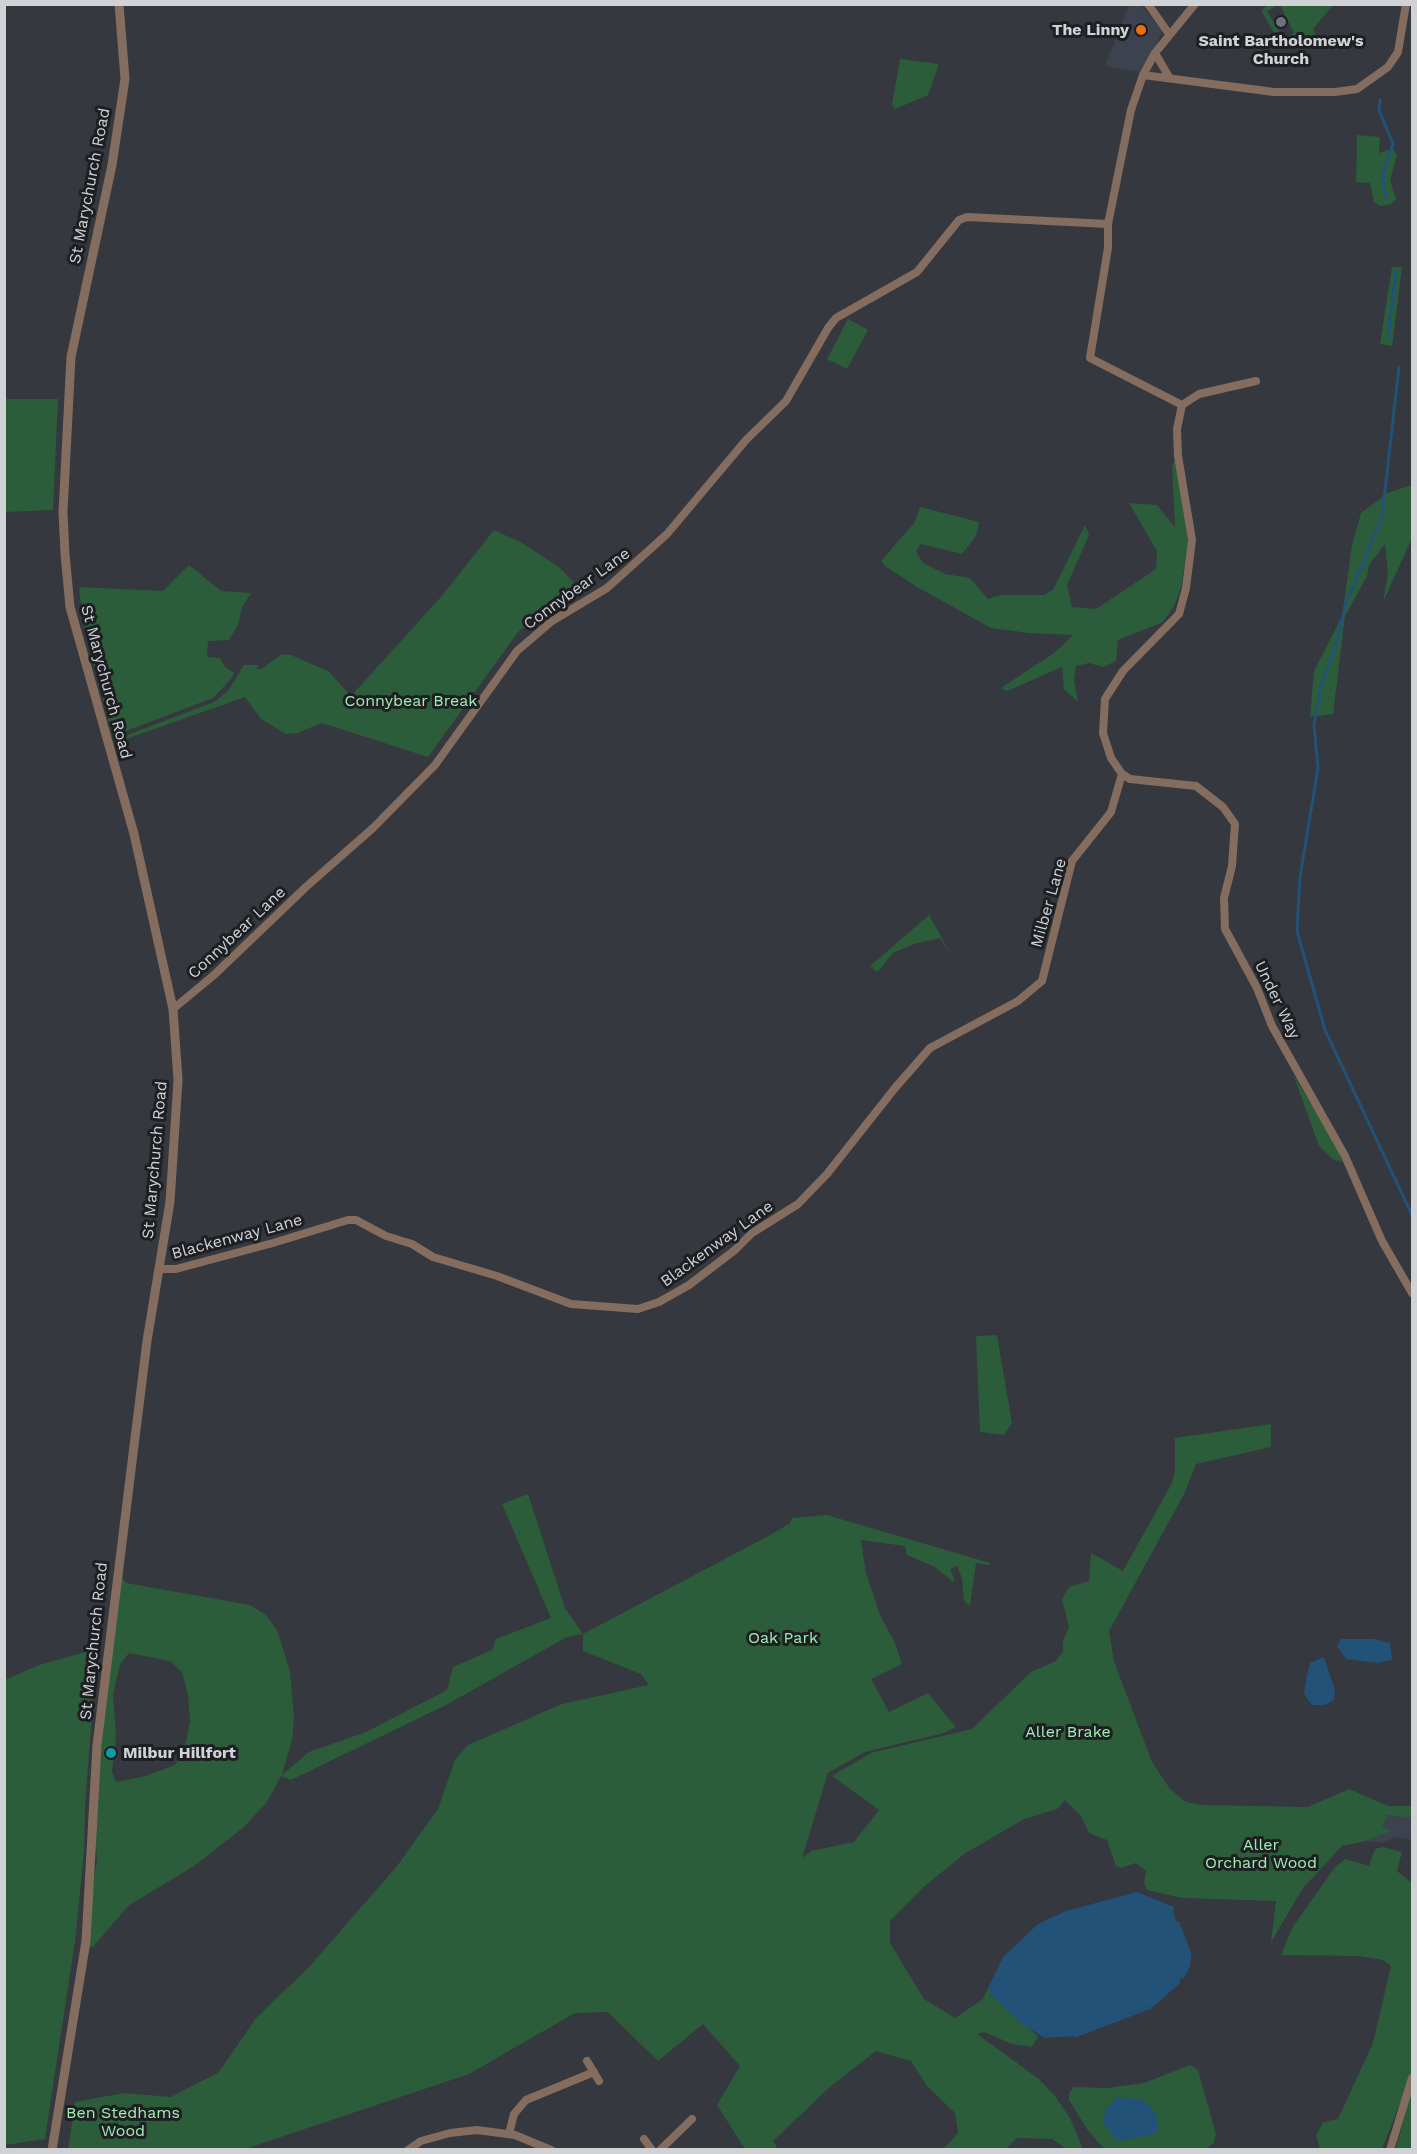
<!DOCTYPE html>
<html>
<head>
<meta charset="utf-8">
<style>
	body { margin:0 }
	#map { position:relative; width:1417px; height:2154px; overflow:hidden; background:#35383e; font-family:"Work Sans",sans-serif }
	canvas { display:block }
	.frame { position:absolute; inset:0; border:6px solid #d0d2d6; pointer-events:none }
</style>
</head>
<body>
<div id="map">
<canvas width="1417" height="2154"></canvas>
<div class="frame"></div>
</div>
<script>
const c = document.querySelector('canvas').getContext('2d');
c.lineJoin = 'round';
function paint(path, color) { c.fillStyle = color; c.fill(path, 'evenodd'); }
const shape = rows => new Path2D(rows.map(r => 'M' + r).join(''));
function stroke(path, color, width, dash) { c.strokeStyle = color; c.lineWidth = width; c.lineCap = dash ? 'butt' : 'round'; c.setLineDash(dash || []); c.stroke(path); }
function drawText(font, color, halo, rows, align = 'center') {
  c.font = font + ' "Work Sans",sans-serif'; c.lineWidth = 6; c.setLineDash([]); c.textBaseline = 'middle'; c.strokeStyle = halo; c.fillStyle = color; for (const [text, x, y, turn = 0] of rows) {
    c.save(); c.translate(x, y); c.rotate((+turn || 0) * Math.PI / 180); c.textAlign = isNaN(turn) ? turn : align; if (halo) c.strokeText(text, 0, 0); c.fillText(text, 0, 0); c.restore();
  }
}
const built = shape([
	[1129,5,1141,5,1162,31,1156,46,1139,72,1105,66],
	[1388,1815,1412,1818,1412,1840,1397,1837,1382,1843,1366,1841,1392,1830,1382,1828]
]);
const green = shape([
	[1267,5,1278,5,1267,11,1284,39,1294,33,1280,5,1333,5,1313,29,1317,37,1281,45,1263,14,1262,10],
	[900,59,939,64,928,95,895,109,892,105],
	[1357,135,1380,137,1379,153,1393,149,1397,155,1390,180,1396,199,1391,204,1380,206,1374,202,1370,183,1356,182],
	[1392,267,1402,267,1392,346,1380,344],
	[848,319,868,330,847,369,827,359],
	[4,399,58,399,53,510,5,512],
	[1175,460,1188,542,1181,587,1174,606,1163,622,1118,640,1116,661,1103,667,1089,663,1076,666,1074,680,1078,702,1064,689,1062,667,1007,691,1001,688,1054,653,1073,635,1029,633,991,628,917,587,885,566,881,561,915,522,920,507,979,522,976,536,962,554,921,544,916,551,923,563,945,574,970,578,988,599,1000,595,1044,595,1053,590,1085,525,1089,535,1067,585,1072,607,1096,609,1156,569,1157,551,1129,503,1157,505,1175,527,1172,465],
	[1408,486,1412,486,1412,538,1383,602,1388,574,1385,544,1369,565,1367,576,1345,616,1333,714,1310,717,1314,671,1342,616,1352,545,1361,513,1388,493],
	[494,530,522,543,559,567,581,590,548,608,518,632,428,757,322,723,297,733,286,734,261,719,245,697,115,743,130,734,214,702,228,691,244,665,259,665,257,669,261,669,282,654,291,655,328,671,351,696,441,597],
	[189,565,221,591,251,593,242,607,238,625,229,640,208,641,207,657,220,658,225,667,234,673,231,679,213,698,126,731,113,739,83,621,79,587,163,591],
	[929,915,952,956,940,938,914,944,893,953,877,972,870,966],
	[1293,1074,1332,1139,1343,1162,1334,1160,1319,1146],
	[997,1335,1012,1423,1004,1435,980,1432,976,1336],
	[1271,1424,1271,1447,1196,1464,1184,1494,1109,1631,1114,1661,1124,1688,1152,1762,1170,1789,1186,1802,1203,1805,1308,1807,1349,1789,1388,1806,1412,1806,1412,1818,1388,1815,1382,1828,1393,1830,1366,1841,1342,1846,1303,1888,1271,1942,1276,1901,1182,1898,1147,1890,1144,1883,1146,1871,1136,1863,1121,1868,1116,1866,1107,1840,1089,1833,1081,1816,1065,1800,1057,1809,1024,1819,964,1854,925,1886,890,1921,890,1943,924,1999,955,2018,983,1999,990,1984,990,1994,1038,2036,1032,2047,1012,2044,984,2032,977,2034,1039,2079,1055,2096,1070,2118,1083,2149,1067,2149,1052,2139,1017,2138,1006,2149,943,2149,958,2133,955,2113,927,2086,911,2061,876,2051,831,2086,773,2141,778,2149,745,2149,717,2105,740,2066,703,2024,658,2061,608,2012,575,2013,469,2074,245,2149,68,2150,75,2102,124,2093,171,2097,219,2072,256,2018,310,1966,397,1866,438,1809,455,1760,468,1745,562,1704,649,1685,641,1674,583,1651,583,1634,567,1637,446,1705,291,1780,281,1776,267,1802,244,1827,194,1866,128,1906,93,1947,89,1946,90,1896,97,1862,95,1820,102,1739,121,1576,126,1583,250,1605,266,1615,277,1630,290,1671,294,1718,292,1740,282,1775,309,1752,366,1732,447,1690,453,1667,492,1650,496,1639,551,1618,502,1504,528,1494,565,1608,583,1634,772,1534,790,1523,792,1518,827,1515,990,1563,990,1565,976,1563,970,1605,967,1604,964,1600,962,1578,957,1566,950,1569,955,1581,952,1581,935,1567,907,1555,905,1546,861,1540,866,1573,880,1615,895,1643,902,1664,871,1679,889,1712,928,1693,956,1727,944,1733,865,1752,828,1773,802,1858,811,1851,854,1842,879,1810,832,1776,871,1753,972,1729,1031,1672,1056,1661,1063,1651,1063,1641,1069,1627,1062,1599,1069,1587,1089,1581,1091,1553,1123,1571,1172,1483,1175,1471,1175,1438],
	[129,1653,170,1661,182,1672,188,1695,190,1721,185,1747,175,1765,146,1776,116,1782,112,1772,116,1736,113,1694,120,1664],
	[86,1652,97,1652,85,1805,84,1851,75,1941,45,2139,5,2145,5,1680,39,1665],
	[1383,1847,1402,1852,1397,1871,1412,1883,1412,2073,1382,2149,1320,2149,1316,2136,1323,2122,1338,2119,1373,2043,1391,1966,1383,1960,1358,1956,1281,1955,1292,1928,1335,1867,1345,1859,1369,1866,1375,1849],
	[1190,2065,1198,2070,1216,2134,1214,2142,1207,2149,1104,2149,1087,2129,1069,2100,1069,2093,1074,2087,1107,2088,1144,2083],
	[1412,2090,1412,2149,1396,2149,1406,2111]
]);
const water = shape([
	[1341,1639,1374,1639,1390,1643,1392,1660,1377,1663,1346,1659,1337,1646],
	[1324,1657,1335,1690,1334,1700,1325,1705,1312,1705,1304,1694,1307,1675,1310,1663],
	[1137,1892,1174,1907,1173,1913,1189,1950,1189,1963,1185,1974,1156,2003,1075,2036,1045,2038,1022,2024,990,1994,990,1984,1003,1957,1038,1924,1066,1911],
	[1116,2098,1140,2099,1145,2102,1156,2113,1158,2130,1152,2135,1117,2141,1103,2122,1105,2111]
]);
const stream = shape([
	[1380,100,1379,110,1393,144,1384,170,1383,183,1387,198],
	[1388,338,1396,271],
	[1399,367,1382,517,1346,603,1336,645,1321,686,1314,725,1318,768,1300,877,1297,931,1325,1030,1412,1215],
	[1178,1923,1190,1954,1188,1967,1183,1977],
	[1075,2036,1151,2007,1179,1982]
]);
const minor = shape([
	[1148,4,1169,34],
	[1155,53,1169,77],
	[1143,75,1274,92,1335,92,1357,89,1388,67,1398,52,1406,4],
	[1256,381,1199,394,1182,405,1177,429,1178,456,1192,540,1186,588,1179,614,1123,671,1105,699,1103,733,1111,758,1122,774,1130,779,1196,786,1223,807,1235,824,1232,866,1224,898,1225,929,1257,988,1272,1026,1345,1156,1382,1241,1412,1293],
	[1182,405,1090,358,1108,248,1108,224,1131,110,1143,75,1155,53,1195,4],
	[173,1009,214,975,307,886,373,828,435,765,517,651,552,621,607,588,667,534,746,440,786,401,828,328,836,318,917,272,959,220,967,217,1108,224],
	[160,1269,176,1269,273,1243,348,1220,356,1220,386,1236,412,1244,433,1257,497,1276,571,1304,638,1309,659,1302,689,1285,735,1250,752,1233,798,1204,827,1174,895,1088,930,1048,1018,1001,1042,981,1072,861,1111,812,1122,774],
	[587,2061,599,2081],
	[509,2134,514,2114,526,2100,594,2072],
	[644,2139,652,2150],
	[408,2150,421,2141,450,2133,477,2130,515,2135,551,2150],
	[660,2150,692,2119],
	[1390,2150,1412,2078]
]);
const tertiary = shape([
	[52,2150,86,1941,97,1745,147,1341,170,1202,178,1080,173,1009,134,834,70,607,65,554,63,512,71,357,112,165,125,79,119,4]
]);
const markers = [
	[1281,22,6,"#6b7280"],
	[1141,30,6,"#e8710a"],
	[111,1753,6,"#0f9aa8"]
];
const poiNames = [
	["The Linny",1129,30],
	["Saint Bartholomew's",1281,41,"center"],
	["Church",1281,59,"center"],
	["Milbur Hillfort",123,1753,"left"]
];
const streetNames = [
	["St Marychurch Road",90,186,-79],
	["Connybear Lane",577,589,-36],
	["St Marychurch Road",106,682,75],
	["Milber Lane",1049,903,-74],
	["Connybear Lane",237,933,-43],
	["Under Way",1277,1000,64],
	["St Marychurch Road",155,1160,-85],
	["Blackenway Lane",237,1237,-15],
	["Blackenway Lane",717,1244,-36],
	["St Marychurch Road",94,1641,-84]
];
const parkNames = [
	["Connybear Break",411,701],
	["Oak Park",783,1638],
	["Aller Brake",1068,1732],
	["Aller",1261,1845],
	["Orchard Wood",1261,1863],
	["Ben Stedhams",123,2113],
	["Wood",123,2131]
];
paint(built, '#3c424e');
paint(green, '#2b5d3a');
paint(water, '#225278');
stroke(stream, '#225278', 3);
stroke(minor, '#846d5f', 8);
stroke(tertiary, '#846d5f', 9);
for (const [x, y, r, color] of markers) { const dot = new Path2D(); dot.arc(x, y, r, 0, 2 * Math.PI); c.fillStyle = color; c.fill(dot); stroke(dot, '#1e1f22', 2); }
drawText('bold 16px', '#d0d2d6', '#1e1f22', poiNames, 'right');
drawText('16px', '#d0d2d6', '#1e1f22', streetNames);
drawText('16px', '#9fedb2', '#1e1f22', parkNames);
</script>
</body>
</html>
